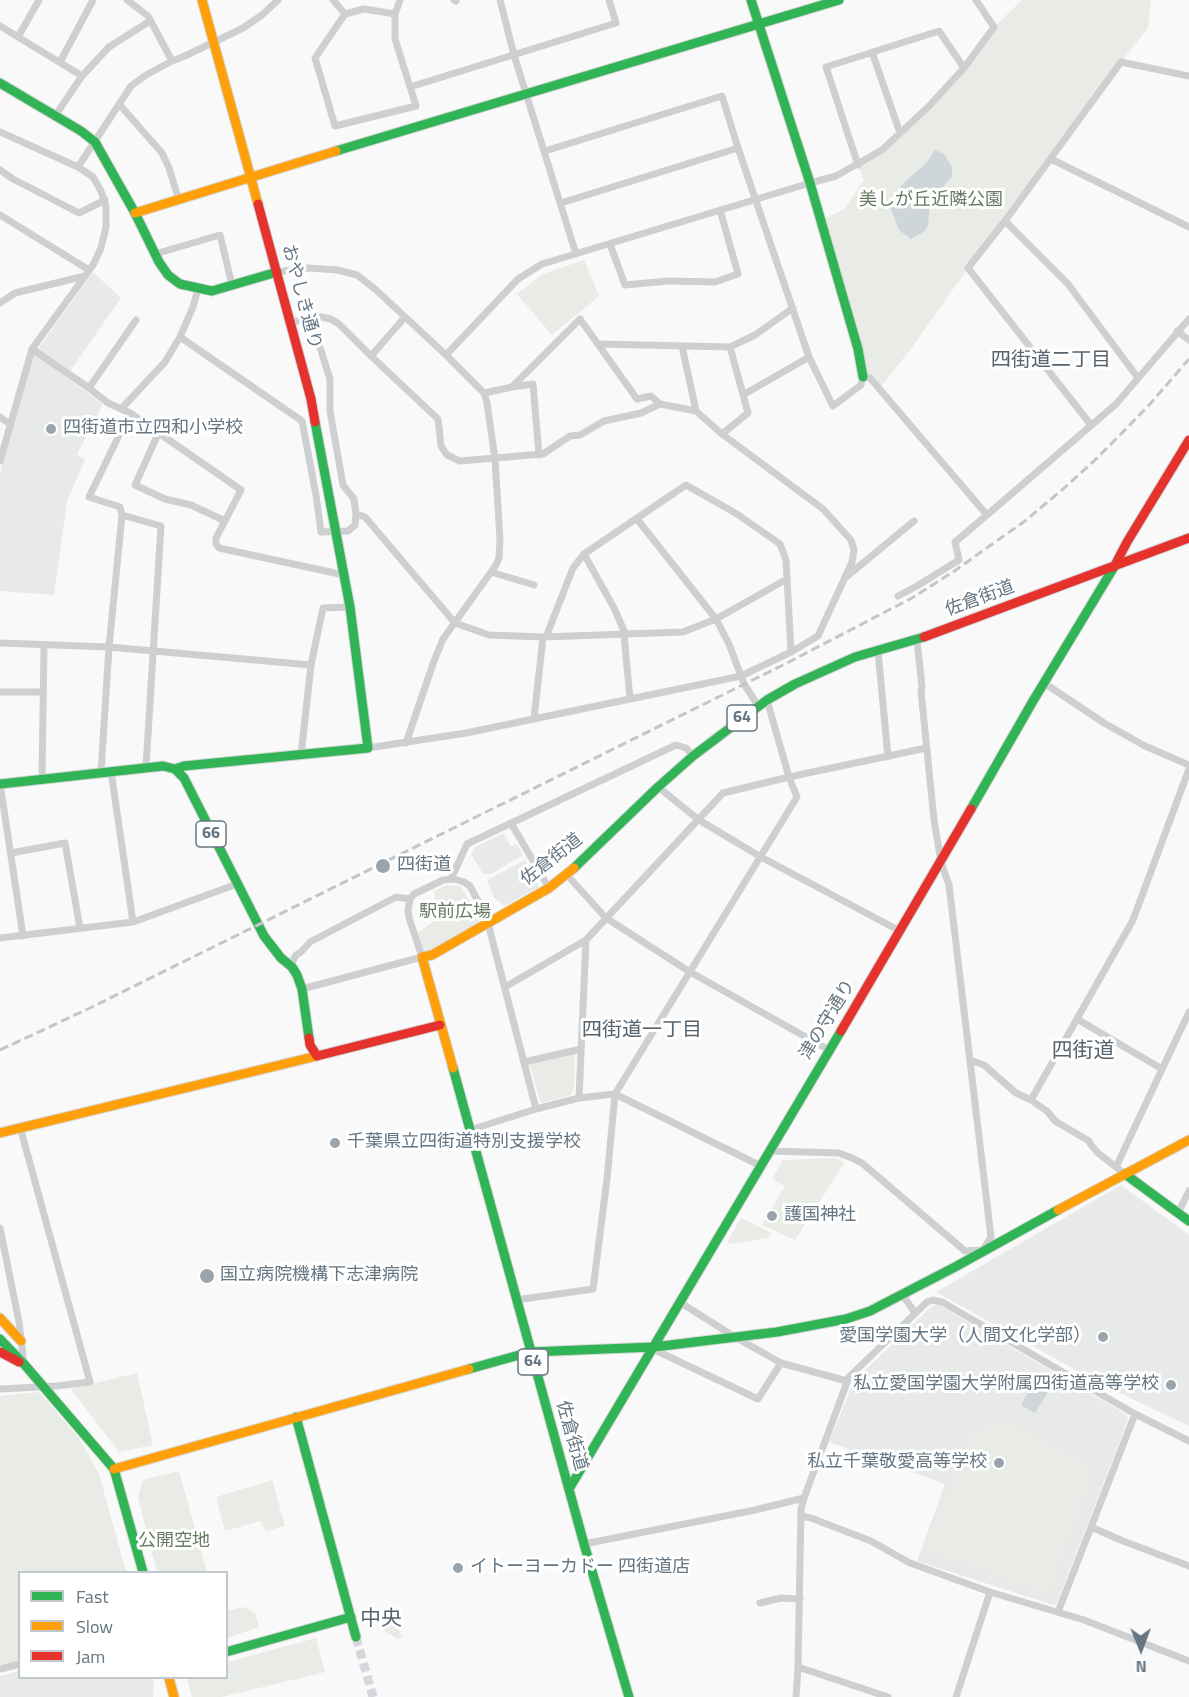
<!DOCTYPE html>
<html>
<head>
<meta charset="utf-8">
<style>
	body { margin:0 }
	#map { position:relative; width:1189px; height:1697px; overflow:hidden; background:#f9f9f9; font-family:"Titillium Web",sans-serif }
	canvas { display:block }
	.legend { position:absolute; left:18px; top:1571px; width:210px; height:108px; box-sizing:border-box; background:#fff; border:2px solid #c1c8cd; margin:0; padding:8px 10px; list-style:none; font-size:18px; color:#657683 }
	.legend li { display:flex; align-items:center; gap:12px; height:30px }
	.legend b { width:30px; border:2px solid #c1c8cd }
	.north { position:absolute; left:1111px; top:1619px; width:60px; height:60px; -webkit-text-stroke:4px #fff; paint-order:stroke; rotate:179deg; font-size:16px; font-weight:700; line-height:24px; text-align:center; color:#657683 }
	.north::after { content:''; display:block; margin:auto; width:21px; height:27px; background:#657683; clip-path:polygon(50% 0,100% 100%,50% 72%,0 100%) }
</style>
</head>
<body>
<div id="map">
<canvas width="1189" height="1697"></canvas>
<ul class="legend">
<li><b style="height:8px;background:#30b455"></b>Fast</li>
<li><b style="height:8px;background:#ff9f0a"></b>Slow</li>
<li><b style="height:8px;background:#e5322d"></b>Jam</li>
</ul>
<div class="north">N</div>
</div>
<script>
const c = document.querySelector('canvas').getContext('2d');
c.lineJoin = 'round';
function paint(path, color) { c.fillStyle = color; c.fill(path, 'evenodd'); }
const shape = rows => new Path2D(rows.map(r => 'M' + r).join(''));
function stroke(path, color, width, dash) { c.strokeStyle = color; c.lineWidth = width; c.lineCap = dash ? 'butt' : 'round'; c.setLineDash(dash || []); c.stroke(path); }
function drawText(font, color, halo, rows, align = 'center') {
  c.font = font + ' "Titillium Web","Noto Sans JP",sans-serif'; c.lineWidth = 6; c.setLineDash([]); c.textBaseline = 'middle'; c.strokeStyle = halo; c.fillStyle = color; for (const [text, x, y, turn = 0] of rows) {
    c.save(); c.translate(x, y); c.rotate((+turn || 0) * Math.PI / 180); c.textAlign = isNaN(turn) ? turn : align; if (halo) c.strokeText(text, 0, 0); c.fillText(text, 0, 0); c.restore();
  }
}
const built = shape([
	[93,272,121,298,66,377,103,404,77,454,85,460,67,501,54,595,0,591,0,473,32,357],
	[504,833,510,846,517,844,523,855,491,874,483,874,471,854,475,847],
	[525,860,539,887,504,906,494,898,487,880],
	[1121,1185,1189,1235,1189,1426,1097,1382,936,1292],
	[937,1304,1127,1415,1128,1420,1056,1605,1053,1605,917,1561,945,1484,829,1442,854,1381,931,1307],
	[19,1671,20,1678,154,1678,153,1697,0,1697,0,1676]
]);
const green = shape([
	[1022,0,1151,0,1148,28,1121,62,968,268,910,350,879,389,870,378,863,377,820,221,844,209,864,180,858,165,882,150,928,107,994,27],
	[584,260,599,296,552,335,517,294,543,274],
	[446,885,460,886,481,917,477,925,428,951,422,949,418,933,434,921,435,891],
	[575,1049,574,1089,571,1095,541,1103,529,1063],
	[835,1158,845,1162,795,1240,762,1225,785,1186,772,1179,783,1160],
	[741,1218,772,1233,768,1238,732,1244,727,1242],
	[137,1373,153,1445,119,1452,71,1389],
	[39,1392,79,1438,99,1474,126,1572,20,1572,19,1662,0,1666,0,1396],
	[1003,1419,1094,1467,1050,1593,926,1551,970,1436],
	[179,1471,207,1572,157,1572,138,1497,143,1480],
	[272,1480,285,1526,266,1531,260,1521,225,1531,216,1497],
	[244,1607,255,1613,259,1627,227,1638,227,1611],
	[394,1617,402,1637,397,1639,385,1631,383,1621],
	[316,1638,325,1672,222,1697,192,1697,187,1678,226,1678,227,1662]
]);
const water = shape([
	[935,150,944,154,952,167,952,176,930,203,928,224,925,231,911,239,899,230,890,207,901,186,927,162],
	[1036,1378,1051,1387,1035,1413,1021,1405]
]);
const secondaryTunnel = shape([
	[356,1637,373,1697]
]);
const street = shape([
	[127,0,148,16,172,61],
	[333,0,345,14],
	[454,0,456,1],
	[500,0,514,55,576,254],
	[395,14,364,9,345,14,315,58,335,126,416,106,395,39,395,14,400,0],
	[0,26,82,76],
	[18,37,39,0],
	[872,52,900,133],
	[60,62,93,0],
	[410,87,616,23,609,0],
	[119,104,162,153,169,168,179,200],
	[55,116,82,76,109,47,150,21],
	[0,132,78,167,93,177,101,191,106,207,106,227,101,248,93,265,32,349,0,461],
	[545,151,722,96,738,148,809,357,833,406,861,385,863,377,870,378,987,515,1116,404,1189,319],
	[1051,159,1189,227],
	[858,165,826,67,939,31,964,68],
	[78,167,131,86,146,75,172,61,185,56,243,28,262,15,278,0],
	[0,170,13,179,79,213,105,200],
	[561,203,738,148],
	[0,215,89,270],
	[1005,221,1068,284,1138,378],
	[610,244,625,285,668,281,715,282,738,274,720,210],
	[155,254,220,235,232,285],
	[277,272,308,268,337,270,357,275,375,289,446,355,484,393,487,403,495,459,500,540,499,558,496,565,443,639,434,661,406,743],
	[0,303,15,293,85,276],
	[311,319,330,379,330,411,343,485,354,499,356,514],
	[290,322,321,317,331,319,339,324,371,356,438,419,441,446,447,455,460,461,543,454,570,436,580,435,604,421,641,413,660,404],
	[1177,331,1189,340],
	[180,337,302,421,316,495,321,532,348,531,355,525,356,514,365,517,455,623,489,635,543,637,683,632,716,619,787,579],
	[599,344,730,347,755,335,793,308],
	[682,346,696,411],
	[32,349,89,388,108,403,130,413,241,490,216,538,216,544,219,548,344,575],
	[446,355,518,279,542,264,810,183,836,176,882,150,928,107,964,68,994,27,976,0],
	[371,356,405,317],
	[512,387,533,384,539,455],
	[89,388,136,320],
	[743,395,809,357],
	[121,409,165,362,180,337,193,307,198,289],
	[0,417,10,424],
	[1091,425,968,268,1005,221,1121,62,1189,76],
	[158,434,135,485,165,499,191,505,225,521],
	[722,434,748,413,730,347],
	[122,515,161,526,146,767],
	[637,519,716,619,729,644,744,684,759,707],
	[584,554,614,608,625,633,624,635,630,699],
	[491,572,534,585],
	[846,577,914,521],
	[898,596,917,586,959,560,955,542,987,515],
	[546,637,573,568,584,554,686,485,737,514,780,544,786,560,791,652],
	[0,643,109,647,311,665],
	[878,651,888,757],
	[1044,683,1104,723,1145,746,1189,765],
	[0,692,43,692],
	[534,719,543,637],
	[368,748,466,733,741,676,791,652,818,636,852,562,854,550,851,540,823,509,722,434,696,411,660,404,651,396,637,399,580,319,512,387,484,393],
	[301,755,311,665,323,608,350,607],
	[111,771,133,922],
	[101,772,109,647,122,515,120,507,89,497,130,413],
	[42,779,44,645],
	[0,783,23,936],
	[658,787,699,820,761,857,900,931],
	[511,823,549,888],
	[11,853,65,843,80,928],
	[567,875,606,918,690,972,829,1050],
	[451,879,467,844,676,745,686,748,693,756],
	[0,938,133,922,237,884],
	[290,966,296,955,301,952,310,942,396,897,410,899],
	[505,987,586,940,723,793,789,777,926,748],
	[302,989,422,957,409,918,408,910,410,899,414,894,443,880,454,879,464,882,470,886,489,922,490,931,536,1109],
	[1077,1019,1162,1069],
	[970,1060,984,1065,1016,1093,1031,1100,1048,1112,1055,1121,1089,1141,1091,1145,1098,1153,1125,1174],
	[524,1062,581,1049],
	[579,1098,586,940],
	[1031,1100,1133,920,1189,769],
	[470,1130,536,1109,579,1098,615,1094,761,1166],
	[770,1151,839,1153,852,1158,862,1163,965,1251,983,1250,991,1237,949,885,941,862,934,820,921,691,922,687,917,640],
	[1116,1167,1189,1012],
	[1178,1213,1189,1191],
	[0,1228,19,1322,24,1364],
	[902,1294,915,1313],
	[516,1300,593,1289,607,1179,615,1094,797,797,789,777,767,700],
	[681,1303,735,1337,781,1363,847,1381],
	[654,1347,659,1352,758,1399,781,1363],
	[0,1389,57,1386,90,1382,20,1127],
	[801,1516,811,1518,871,1541,910,1563,990,1592,1084,1620,1189,1661],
	[1091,1527,1123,1541,1189,1566],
	[584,1544,755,1510,804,1498],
	[760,1603,781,1598,800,1599],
	[1058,1612,1135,1414],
	[798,1667,888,1697],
	[0,1669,20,1664],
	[796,1697,798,1667,801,1509,804,1498,849,1377,927,1302,933,1300,942,1302,1135,1414,1189,1441],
	[956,1697,990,1592]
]);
const fast = shape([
	[751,0,810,183,858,349,863,377],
	[0,83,81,131,95,142,135,213,159,262,168,275,180,284,212,291,277,272],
	[336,151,839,0],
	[175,769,184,766,368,748,350,607,315,422],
	[0,784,163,766,175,769,184,778,264,936,281,958,292,967,297,975,302,989,309,1038],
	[971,809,1033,701,1114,567],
	[574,868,658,787,693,756,767,700,795,684,855,657,924,637],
	[453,1068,584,1544,629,1697],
	[1125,1174,1189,1221],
	[0,1339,24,1364,114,1469,143,1572],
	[469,1369,530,1352,654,1347,777,1332,846,1319,870,1311,955,1267,1058,1210],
	[296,1417,356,1637],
	[569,1489,841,1031],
	[226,1652,351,1617]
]);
const slow = shape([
	[202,0,258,204],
	[135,213,336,151],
	[453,1068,422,957,432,955,549,888,574,868],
	[0,1133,317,1056],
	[1058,1210,1189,1140],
	[0,1318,21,1341],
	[114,1469,469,1369],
	[169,1678,174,1697]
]);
const jam = shape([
	[258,204,311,399,315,422],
	[1114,567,1127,542,1189,440],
	[924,637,1189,538],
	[841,1031,971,809],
	[309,1038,310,1045,317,1056,440,1025],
	[0,1352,19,1362]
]);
const rail = shape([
	[0,1050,92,1007,783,665,912,598,956,570,995,542,1025,521,1063,489,1094,461,1121,434,1150,404,1189,359]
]);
const markers = [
	[51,429,6,"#99a4ac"],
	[383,866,8,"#99a4ac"],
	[335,1143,6,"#99a4ac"],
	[772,1216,6,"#99a4ac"],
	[207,1276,8,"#99a4ac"],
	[1103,1337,6,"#99a4ac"],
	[1171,1385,6,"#99a4ac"],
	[999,1463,6,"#99a4ac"],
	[458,1568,6,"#99a4ac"]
];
const shields = [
	[742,718,30],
	[211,834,30],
	[533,1362,30]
];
const shieldNames = [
	["64",742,718],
	["66",211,834],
	["64",533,1362]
];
const parkNames = [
	["美しが丘近隣公園",931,201],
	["駅前広場",455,913],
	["公開空地",174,1542]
];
const streetNames = [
	["おやしき通り",301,297,75],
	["佐倉街道",980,599,-20],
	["佐倉街道",552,860,-38],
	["津の守通り",828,1020,-59],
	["佐倉街道",571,1436,74]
];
const poiNames = [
	["四街道市立四和小学校",63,429],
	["四街道",397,866],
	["千葉県立四街道特別支援学校",347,1143],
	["護国神社",784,1216],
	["国立病院機構下志津病院",220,1276],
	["愛国学園大学（人間文化学部）",1091,1337,"right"],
	["私立愛国学園大学附属四街道高等学校",1159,1385,"right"],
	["私立千葉敬愛高等学校",987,1463,"right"],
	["イトーヨーカドー 四街道店",470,1568]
];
const neighbourhoodNames = [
	["四街道二丁目",1051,361],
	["四街道一丁目",642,1031]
];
const quarterNames = [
	["四街道",1083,1052],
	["中央",381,1620]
];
paint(built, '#e8e9e9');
paint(green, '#e8ebe6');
paint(water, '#ced6d9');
stroke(secondaryTunnel, '#d4d8dc', 9, [9, 4.5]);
stroke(fast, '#d5d6d7', 11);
stroke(slow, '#d5d6d7', 11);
stroke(jam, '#d5d6d7', 11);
stroke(street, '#cecfd0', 7);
stroke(fast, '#30b455', 9);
stroke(slow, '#ff9f0a', 9);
stroke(jam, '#e5322d', 9);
stroke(rail, '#c3c5c6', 3, [9, 4.5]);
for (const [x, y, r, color] of markers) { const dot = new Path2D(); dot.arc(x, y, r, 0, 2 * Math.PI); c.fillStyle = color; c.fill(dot); stroke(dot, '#fff', 2); }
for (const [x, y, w] of shields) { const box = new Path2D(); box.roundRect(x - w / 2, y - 13, w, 26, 4.5); c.fillStyle = '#fff'; c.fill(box); stroke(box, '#657683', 1.5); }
drawText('bold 16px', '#657683', null, shieldNames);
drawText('18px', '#687a64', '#fff', parkNames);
drawText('18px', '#657683', '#fff', streetNames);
drawText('18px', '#657683', '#fff', poiNames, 'left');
drawText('20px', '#57646e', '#fff', neighbourhoodNames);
drawText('21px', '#57646e', '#fff', quarterNames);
</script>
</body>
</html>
